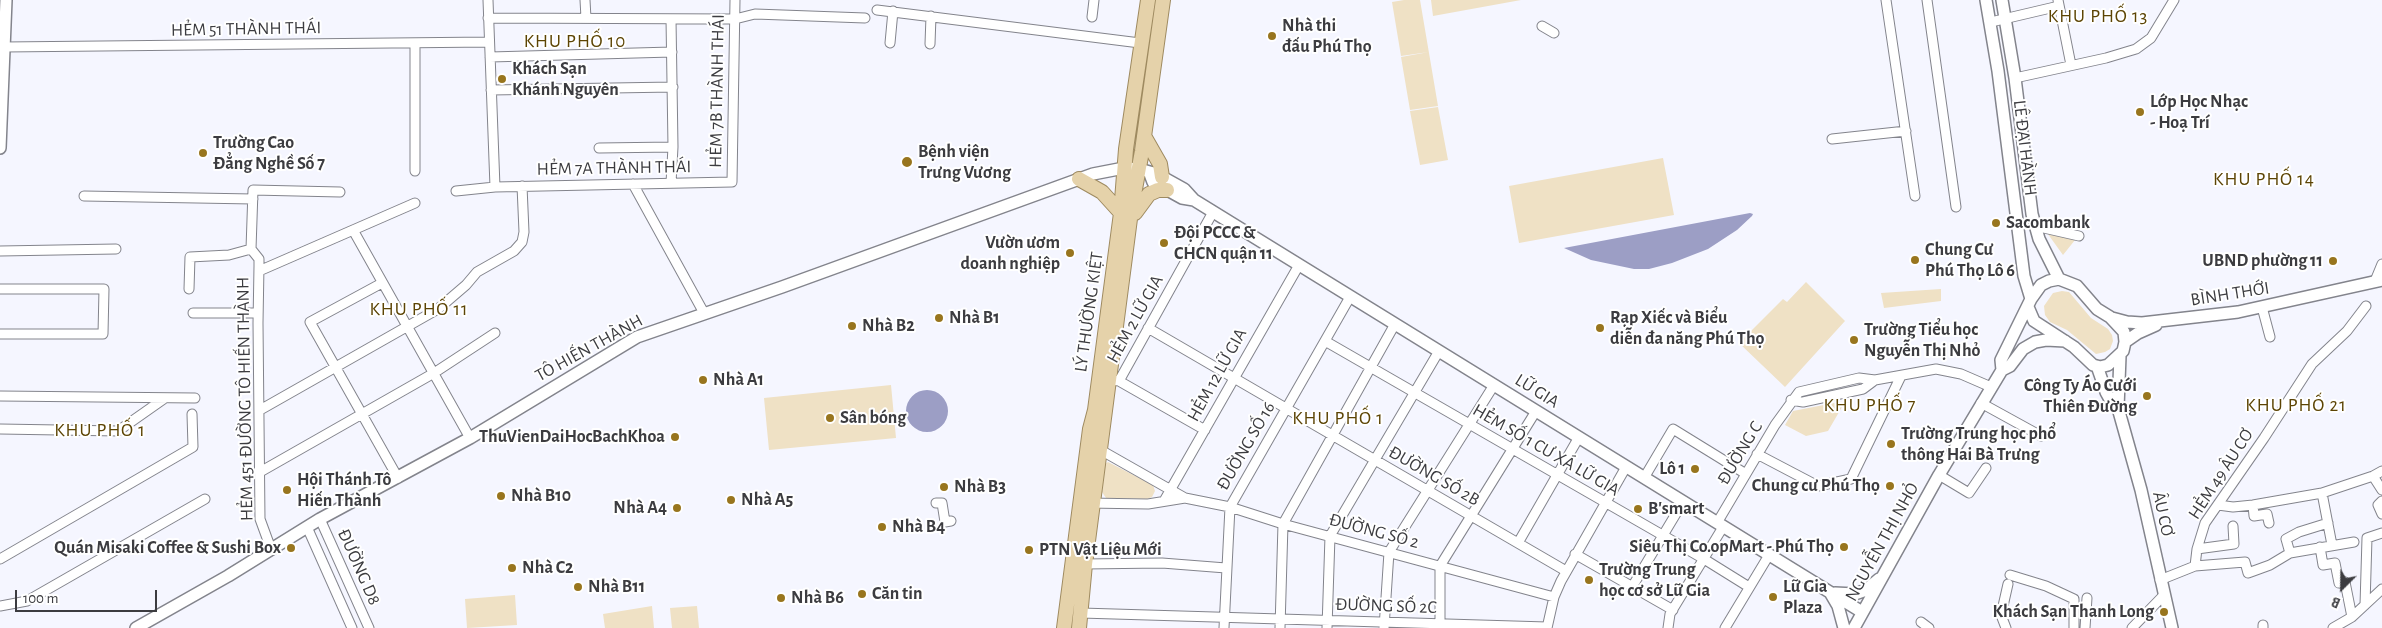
<!DOCTYPE html>
<html>
<head>
<meta charset="utf-8">
<style>
	body { margin:0 }
	#map { position:relative; width:2382px; height:628px; overflow:hidden; background:#f5f6ff; font-family:"Alegreya Sans",sans-serif }
	canvas { display:block }
	.north { position:absolute; left:2317px; top:563px; width:50px; height:50px; -webkit-text-stroke:4px #fff; paint-order:stroke; rotate:203deg; font-size:14px; font-weight:700; line-height:20px; text-align:center; color:#3c3c40 }
	.north::after { content:''; display:block; margin:auto; width:18px; height:22px; background:#3c3c40; clip-path:polygon(50% 0,100% 100%,50% 72%,0 100%) }
	.scale { position:absolute; left:15px; top:590px; width:142px; height:22px; box-sizing:border-box; border:2px solid #3c3c40; border-top:0; padding-left:6px; font-size:15px; line-height:18px; white-space:nowrap; color:#3c3c40; -webkit-text-stroke:4px #fff; paint-order:stroke }
</style>
</head>
<body>
<div id="map">
<canvas width="2382" height="628"></canvas>
<div class="north">B</div>
<div class="scale">100 m</div>
</div>
<script>
const c = document.querySelector('canvas').getContext('2d');
c.lineJoin = 'round';
function paint(path, color) { c.fillStyle = color; c.fill(path, 'evenodd'); }
const shape = rows => new Path2D(rows.map(r => 'M' + r).join(''));
function stroke(path, color, width, dash) { c.strokeStyle = color; c.lineWidth = width; c.lineCap = dash ? 'butt' : 'round'; c.setLineDash(dash || []); c.stroke(path); }
function drawText(font, color, halo, rows, align = 'center') {
  c.font = font + ' "Alegreya Sans",sans-serif'; c.lineWidth = 4; c.setLineDash([]); c.textBaseline = 'middle'; c.strokeStyle = halo; c.fillStyle = color; for (const [text, x, y, turn = 0] of rows) {
    c.save(); c.translate(x, y); c.rotate((+turn || 0) * Math.PI / 180); c.textAlign = isNaN(turn) ? turn : align; if (halo) c.strokeText(text, 0, 0); c.fillText(text, 0, 0); c.restore();
  }
}
const green = shape([
	[1404,0,1420,0,1438,106,1410,110,1401,57,1429,52,1401,56,1392,2],
	[1431,0,1521,0,1433,16],
	[1438,107,1448,160,1420,165,1410,111],
	[1663,158,1674,215,1519,243,1509,186],
	[2045,230,2073,236,2075,240,2063,255],
	[1806,282,1845,321,1785,387,1739,343,1783,299,1787,302],
	[1941,289,1941,301,1884,308,1881,293],
	[2062,291,2069,292,2091,318,2108,329,2112,335,2113,341,2110,349,2105,352,2096,354,2067,330,2050,322,2045,315,2044,306,2053,293],
	[891,385,896,438,769,450,764,398],
	[1834,403,1842,407,1828,431,1806,436,1785,425,1793,411],
	[1108,462,1153,485,1155,491,1152,497,1147,499,1106,498,1102,492,1105,464],
	[515,595,517,625,467,628,465,599],
	[652,606,654,628,605,628,603,614],
	[697,606,699,628,672,628,670,608]
]);
const water = shape([
	[1750,213,1753,214,1752,216,1737,230,1708,249,1672,263,1649,269,1634,269,1591,260,1564,248],
	'906 411a21 21 0 1 1 42 0a21 21 0 1 1-42 0Z'
]);
const street = shape([
	[488,0,495,187],
	[585,0,586,18],
	[1886,0,1915,196],
	[1927,0,1956,207],
	[2058,0,2071,65],
	[877,10,1140,43],
	[1092,17,1094,0],
	[488,18,735,19,755,14,865,18],
	[671,19,673,147,671,183],
	[1991,22,2059,6],
	[1542,26,1554,33],
	[415,43,415,171],
	[890,43,893,11],
	[930,44,931,16],
	[4,47,489,42],
	[490,57,672,52],
	[2015,78,2106,58,2136,49,2151,38,2174,0],
	[491,90,673,87],
	[1832,139,1906,131],
	[599,148,673,147],
	[633,184,704,313],
	[456,191,495,187,732,182,735,0],
	[84,196,253,199],
	[2035,226,2079,236],
	[353,230,470,438],
	[0,251,116,249],
	[259,271,415,203],
	[2375,281,2382,264],
	[382,283,310,322,398,478],
	[0,289,104,289,103,334,0,334],
	[189,289,190,257,229,255,251,249],
	[2262,307,2270,337],
	[193,313,258,313],
	[1148,328,1566,571],
	[1325,341,1704,559,1749,587],
	[1110,380,1119,381,1213,212],
	[1119,381,1205,430],
	[0,396,195,398],
	[1791,400,1803,402,1863,389,1875,380],
	[1981,403,2041,436],
	[260,410,438,309,466,285,477,272,514,251,522,242,524,232,522,186],
	[0,429,118,431,165,398],
	[1097,448,1185,498,1230,507,1283,524,1554,597],
	[1757,454,1818,486,1851,479,1901,376],
	[260,472,434,373,495,333],
	[1939,475,1969,493,1986,468],
	[2373,476,2382,490],
	[1644,478,1673,429,1746,474],
	[2322,493,2332,545],
	[1164,501,1299,265],
	[2382,501,2378,505,2382,514],
	[936,503,942,503,945,522,951,521],
	[1088,503,1148,504,1185,498],
	[2218,505,2233,507,2253,505,2322,493,2373,476,2382,471],
	[2253,505,2254,516,2267,514,2269,523],
	[320,519,369,628],
	[1717,523,1775,425,1799,392,1859,378,1875,380,1936,369,1961,374,1991,387],
	[307,527,352,628],
	[1518,543,1579,437],
	[2320,547,2323,565,2335,563,2339,583,2345,582,2352,617],
	[271,549,260,519,258,323,259,266,259,259,251,249,253,190,340,192],
	[2197,549,2234,544,2233,526],
	[2290,553,2286,539,2299,532,2328,523],
	[1575,554,1673,610],
	[0,559,193,447,192,414],
	[1085,564,1162,563,1226,568],
	[2195,566,2197,549,2205,523,2264,438,2312,364,2347,331,2366,306],
	[2010,575,2046,586,2074,599,2074,628],
	[2160,580,2195,566,2245,562,2248,573,2270,565,2290,553,2354,542],
	[1632,587,1683,502],
	[2365,605,2367,538,2382,533],
	[0,606,27,601,205,499],
	[1081,613,1547,627],
	[1921,622,1929,628],
	[1224,628,1230,507,1350,297],
	[1280,628,1283,524,1395,324],
	[1327,628,1330,536,1439,351],
	[1384,628,1389,552,1494,385],
	[1440,628,1440,566,1536,411],
	[1547,628,1554,597,1561,581,1626,467],
	[1668,628,1670,614,1723,527],
	[1725,628,1769,555],
	[2006,628,2001,615,2008,584],
	[2085,628,2087,598],
	[2132,628,2163,596],
	[2263,628,2263,625],
	[2333,628,2352,617,2382,589]
]);
const secondary = shape([
	[1986,0,1998,71,2024,276,2031,299],
	[2002,0,2015,78,2032,214,2039,239,2059,279],
	[0,148,6,0],
	[1150,174,1153,182,1182,198,1194,200],
	[2112,318,2127,322,2142,323,2238,312,2382,280],
	[2125,342,2138,333,2156,325],
	[2120,356,2118,408,2141,490,2172,628],
	[2097,366,2106,392,2111,401,2118,408],
	[2002,370,2001,360,2031,299,2041,285,2049,281,2059,279,2077,286,2097,309,2110,317,2124,332,2125,342,2123,351,2108,365,2100,367,2093,365,2074,347,2034,321,2028,307],
	[1835,593,1855,594,1866,590,1879,579],
	[1831,594,1838,606,1844,628],
	[136,628,228,576,320,519,470,438,637,337,782,287,1093,174,1124,168,1139,169,1157,174,1184,189,1194,200,1862,612],
	[1854,628,1939,475,2002,370,2010,366,2023,349,2035,342,2046,340,2065,341]
]);
const primary = shape([
	[1144,136,1160,164,1162,177],
	[1079,179,1102,192,1121,213],
	[1135,213,1149,194,1158,190,1167,190],
	[1064,628,1090,429,1095,410,1121,213,1126,149,1148,0],
	[1079,628,1085,564,1131,211,1142,151,1163,0]
]);
const markers = [
	[1272,36,5,"#98751e"],
	[502,79,5,"#98751e"],
	[2140,112,5,"#98751e"],
	[203,153,5,"#98751e"],
	[907,162,6,"#98751e"],
	[1996,223,5,"#98751e"],
	[1164,243,5,"#98751e"],
	[1070,253,5,"#98751e"],
	[1915,260,5,"#98751e"],
	[2333,261,5,"#98751e"],
	[939,318,5,"#98751e"],
	[852,326,5,"#98751e"],
	[1600,328,5,"#98751e"],
	[1854,340,5,"#98751e"],
	[703,380,5,"#98751e"],
	[2147,396,5,"#98751e"],
	[830,418,5,"#98751e"],
	[675,437,5,"#98751e"],
	[1891,444,5,"#98751e"],
	[1695,469,5,"#98751e"],
	[1890,486,5,"#98751e"],
	[944,487,5,"#98751e"],
	[287,490,5,"#98751e"],
	[501,496,5,"#98751e"],
	[731,500,5,"#98751e"],
	[677,508,5,"#98751e"],
	[1638,509,5,"#98751e"],
	[882,527,5,"#98751e"],
	[1844,547,5,"#98751e"],
	[291,548,5,"#98751e"],
	[1029,550,5,"#98751e"],
	[512,568,5,"#98751e"],
	[1589,580,5,"#98751e"],
	[578,587,5,"#98751e"],
	[862,594,5,"#98751e"],
	[1773,597,5,"#98751e"],
	[781,598,5,"#98751e"],
	[2164,612,5,"#98751e"]
];
const poiNames = [
	["Nhà thi",1282,26],
	["đấu Phú Thọ",1282,47],
	["Khách Sạn",512,69],
	["Khánh Nguyên",512,90],
	["Lớp Học Nhạc",2150,102],
	["- Hoạ Trí",2150,123],
	["Trường Cao",213,143],
	["Đẳng Nghề Số 7",213,164],
	["Bệnh viện",918,152],
	["Trưng Vương",918,173],
	["Sacombank",2006,223],
	["Đội PCCC &",1174,233],
	["CHCN quận 11",1174,254],
	["Vườn ươm",1060,243,"right"],
	["doanh nghiệp",1060,264,"right"],
	["Chung Cư",1925,250],
	["Phú Thọ Lô 6",1925,271],
	["UBND phường 11",2323,261,"right"],
	["Nhà B1",949,318],
	["Rạp Xiếc và Biểu",1610,318],
	["diễn đa năng Phú Thọ",1610,339],
	["Nhà B2",862,326],
	["Trường Tiểu học",1864,330],
	["Nguyễn Thị Nhỏ",1864,351],
	["Nhà A1",713,380],
	["Công Ty Áo Cưới",2137,386,"right"],
	["Thiên Đường",2137,407,"right"],
	["Sân bóng",840,418],
	["Trường Trung học phổ",1901,434],
	["thông Hai Bà Trưng",1901,455],
	["ThuVienDaiHocBachKhoa",665,437,"right"],
	["Lô 1",1685,469,"right"],
	["Hội Thánh Tô",297,480],
	["Hiến Thành",297,501],
	["Chung cư Phú Thọ",1880,486,"right"],
	["Nhà B3",954,487],
	["Nhà B10",511,496],
	["Nhà A5",741,500],
	["Nhà A4",667,508,"right"],
	["B'smart",1648,509],
	["Nhà B4",892,527],
	["Siêu Thị Co.opMart - Phú Thọ",1834,547,"right"],
	["Quán Misaki Coffee & Sushi Box",281,548,"right"],
	["PTN Vật Liệu Mới",1039,550],
	["Nhà C2",522,568],
	["Trường Trung",1599,570],
	["học cơ sở Lữ Gia",1599,591],
	["Nhà B11",588,587],
	["Lữ Gia",1783,587],
	["Plaza",1783,608],
	["Căn tin",872,594],
	["Nhà B6",791,598],
	["Khách Sạn Thanh Long",2154,612,"right"]
];
const streetNames = [
	["HẺM 51 THÀNH THÁI",246,29,-1],
	["HẺM 7B THÀNH THÁI",717,91,-89],
	["LÊ ĐẠI HÀNH",2025,148,83],
	["HẺM 7A THÀNH THÁI",614,168,-1],
	["BÌNH THỚI",2230,294,-9],
	["LÝ THƯỜNG KIỆT",1089,312,-82],
	["HẺM 2 LỮ GIA",1135,319,-61],
	["TÔ HIẾN THÀNH",589,348,-29],
	["HẺM 12 LỮ GIA",1217,375,-61],
	["LỮ GIA",1537,391,32],
	["HẺM 451 ĐƯỜNG TÔ HIẾN THÀNH",245,399,-91],
	["ĐƯỜNG SỐ 16",1246,446,-60],
	["HẺM SỐ 1 CƯ XÁ LỮ GIA",1546,450,30],
	["ĐƯỜNG C",1740,453,-59],
	["HẺM 49 ÂU CƠ",2221,474,-57],
	["ĐƯỜNG SỐ 2B",1434,476,30],
	["ÂU CƠ",2163,514,78],
	["ĐƯỜNG SỐ 2",1374,531,15],
	["NGUYỄN THỊ NHỎ",1882,542,-61],
	["ĐƯỜNG D8",359,567,66],
	["ĐƯỜNG SỐ 2C",1386,606,2]
];
const neighbourhoodNames = [
	["KHU PHỐ 13",2098,16],
	["KHU PHỐ 10",575,41],
	["KHU PHỐ 14",2264,179],
	["KHU PHỐ 11",419,309],
	["KHU PHỐ 7",1870,405],
	["KHU PHỐ 21",2296,405],
	["KHU PHỐ 1",1338,418],
	["KHU PHỐ 1",100,430]
];
paint(green, '#efe1c5');
paint(water, '#9c9ec5');
stroke(street, '#83848c', 11);
stroke(secondary, '#83848c', 14);
stroke(primary, '#9e8a60', 16);
stroke(street, '#fff', 9);
stroke(secondary, '#fff', 11);
stroke(primary, '#e5d2aa', 14);
for (const [x, y, r, color] of markers) { const dot = new Path2D(); dot.arc(x, y, r, 0, 2 * Math.PI); c.fillStyle = color; c.fill(dot); stroke(dot, '#fff', 2); }
drawText('bold 18px', '#3c3c40', '#fff', poiNames, 'left');
drawText('18px', '#3c3c40', '#fff', streetNames);
c.letterSpacing = '1px';
drawText('19px', '#5c4404', '#fff', neighbourhoodNames);
c.letterSpacing = '0px';
</script>
</body>
</html>
